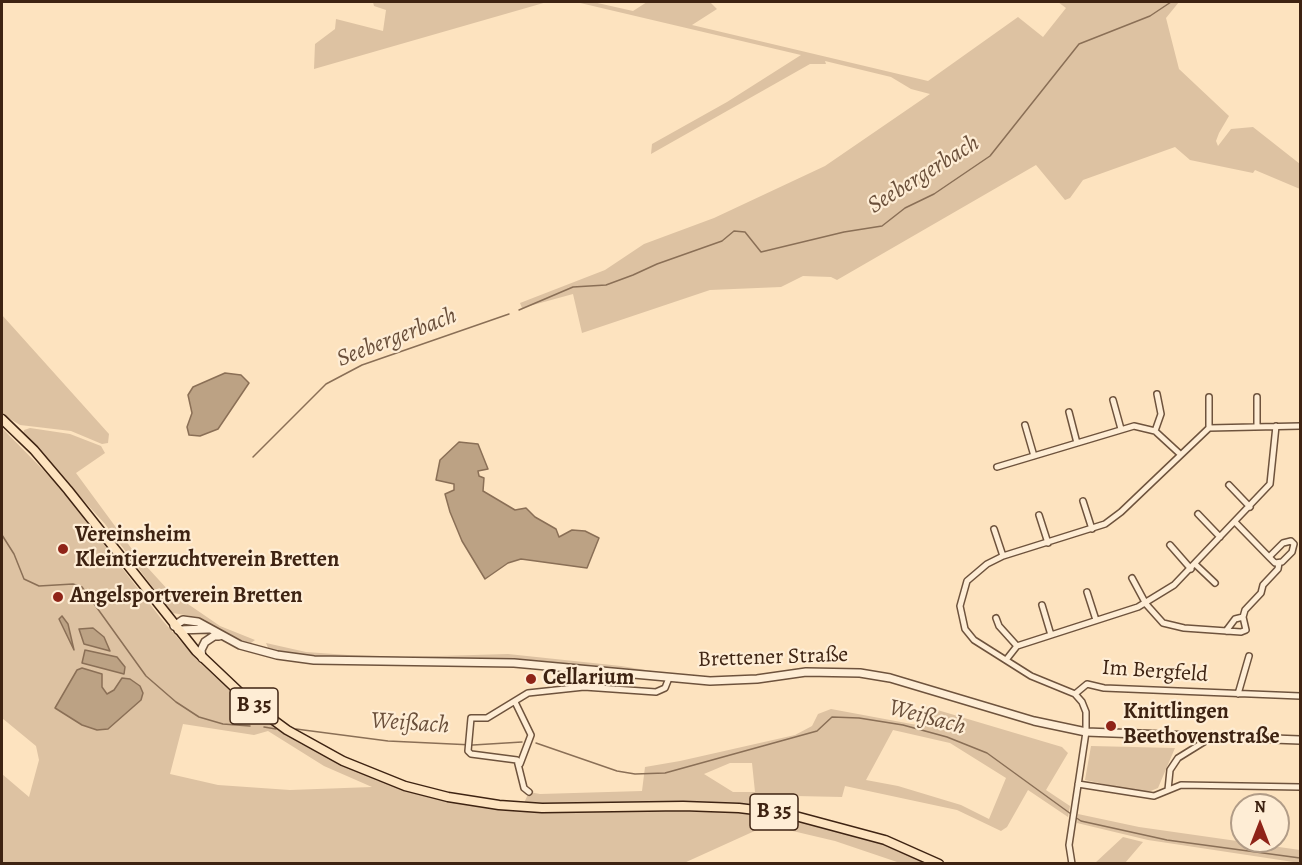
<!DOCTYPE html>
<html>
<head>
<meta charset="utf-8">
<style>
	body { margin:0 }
	#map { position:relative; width:1302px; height:865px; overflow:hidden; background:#fde3bf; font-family:Alegreya,serif }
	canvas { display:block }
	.frame { position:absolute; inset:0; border:3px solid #3e2312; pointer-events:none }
	.north { position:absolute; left:1230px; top:793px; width:60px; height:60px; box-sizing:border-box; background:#feedd5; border:2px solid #b19c87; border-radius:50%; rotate:0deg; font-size:16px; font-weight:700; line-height:24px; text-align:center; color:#3e2312 }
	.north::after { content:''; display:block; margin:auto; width:21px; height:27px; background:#8f2418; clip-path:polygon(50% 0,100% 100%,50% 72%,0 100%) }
</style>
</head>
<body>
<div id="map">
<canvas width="1302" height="865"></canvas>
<div class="frame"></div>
<div class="north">N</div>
</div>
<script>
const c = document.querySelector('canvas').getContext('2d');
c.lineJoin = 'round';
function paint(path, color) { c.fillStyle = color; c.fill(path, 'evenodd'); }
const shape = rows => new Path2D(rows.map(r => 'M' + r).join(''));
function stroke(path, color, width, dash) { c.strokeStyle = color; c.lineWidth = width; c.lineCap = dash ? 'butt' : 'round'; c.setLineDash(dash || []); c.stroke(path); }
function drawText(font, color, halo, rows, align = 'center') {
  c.font = font + ' Alegreya,serif'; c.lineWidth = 4.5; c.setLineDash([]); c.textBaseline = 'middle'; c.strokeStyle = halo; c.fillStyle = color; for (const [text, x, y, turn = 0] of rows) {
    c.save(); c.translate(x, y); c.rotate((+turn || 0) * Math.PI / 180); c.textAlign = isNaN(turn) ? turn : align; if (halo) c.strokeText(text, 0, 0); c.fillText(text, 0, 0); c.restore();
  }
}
const green = shape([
	[373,2,547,2,314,69,315,44,335,29,336,19,383,31,386,10,374,6],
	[576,2,593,2,633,11,647,2,710,2,717,9,692,25,928,81,1018,17,1043,37,1066,8,1058,2,1179,2,1166,18,1179,69,1229,116,1219,133,1216,141,1218,146,1231,129,1253,127,1300,164,1300,189,1255,170,1253,173,1190,160,1175,147,1083,180,1070,198,1065,200,1036,165,837,280,831,277,803,276,781,287,710,290,582,333,573,294,522,308,520,303,605,270,644,244,714,218,825,166,930,94,911,89,891,77,825,61,826,64,810,64,651,154,652,144,727,102,801,55],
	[2,315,109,434,108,443,102,444,71,431,20,425,2,414],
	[2,428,57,484,163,621,198,661,257,715,301,744,378,781,382,777,405,786,499,805,524,803,529,792,540,794,642,791,645,767,680,761,795,735,812,726,818,714,831,709,917,725,924,706,1062,747,1068,753,1046,790,1070,806,1068,817,1028,790,1007,827,1001,831,957,810,845,786,842,797,796,796,786,810,740,803,642,802,644,811,738,812,809,823,874,841,930,863,900,863,835,841,763,824,759,829,684,863,2,863,2,774,29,797,39,760,36,746,2,718],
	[85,650,117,657,124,674,82,663],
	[81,668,102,674,102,687,107,694,114,690,122,678,130,679,140,686,56,708,77,670],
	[183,724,254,735,268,731,324,766,372,787,290,790,218,785,170,774],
	[893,730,950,743,1006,778,989,819,961,805,898,786,866,780],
	[730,763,752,763,755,792,733,792,704,774],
	[30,428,70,434,101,446,105,453,76,473,137,556,169,591,220,626,255,640,251,643,240,641,198,617,172,613,105,524,23,434,24,430],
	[266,643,306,652,348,655,405,657,508,654,621,666,677,675,526,660,317,656,280,653,269,650],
	[1091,746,1175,748,1158,788,1146,793,1085,780],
	[1078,814,1139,827,1300,850,1300,863,1148,840,1077,823],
	[1123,837,1143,842,1125,863,1095,863]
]);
const water = shape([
	[225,373,241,375,249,383,218,429,200,436,189,435,187,427,192,413,188,395,193,387,225,373],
	[459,442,478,444,488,469,478,471,479,476,484,478,483,491,515,510,526,508,535,517,556,529,559,537,572,530,585,531,599,538,587,568,521,559,508,563,485,579,462,541,450,512,445,494,454,490,454,484,436,480,440,460,459,442],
	[62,616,68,624,74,650,59,619,62,616],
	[93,628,104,637,110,651,84,644,79,629,93,628],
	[85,650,117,657,125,667,124,674,82,663,85,650],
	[82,668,102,674,102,687,107,694,114,690,122,678,130,679,140,686,143,693,141,700,108,729,97,730,82,725,55,708,77,670,82,668]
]);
const stream = shape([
	[519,310,573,287,606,285,633,275,657,264,722,241,734,231,745,232,761,252,844,232,882,226,905,208,934,194,990,156,1079,44,1150,16,1171,2],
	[253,457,326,384,362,365,509,314],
	[2,535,14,554,24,579,39,586,73,584,82,587,146,676,176,702,199,717,223,724,250,726],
	[264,727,276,729],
	[296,729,388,741,473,745,522,742],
	[536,743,617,771,635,774,665,773,817,731,832,717,859,718,903,725,947,737,987,753,1071,814],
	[1075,817,1081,821,1167,840,1300,858]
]);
const minor = shape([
	[1209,397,1209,428],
	[1113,400,1121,429],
	[1069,412,1077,443],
	[1025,425,1034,456],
	[1257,426,1257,397],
	[1155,431,1161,414,1157,394],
	[997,467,1134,426,1155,431,1180,454],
	[1229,485,1250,507],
	[1083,501,1092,529],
	[1198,514,1220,537],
	[1039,515,1048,543],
	[1235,522,1269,557,1275,563,1282,562,1292,552,1294,544,1291,541,1283,543,1269,557],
	[994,529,1003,556],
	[1170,545,1191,569],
	[1195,564,1215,583],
	[1132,578,1146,604,1163,623,1184,628,1241,632,1246,630,1243,617,1235,619,1226,631],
	[1087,592,1096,620],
	[1042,605,1051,635],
	[1243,617,1245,610,1261,593,1263,585,1278,569,1279,563],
	[996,618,999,626,1017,646],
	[1006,660,1017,646,1138,607,1174,585,1270,484,1276,426],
	[1075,694,1087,684,1104,688,1300,696],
	[1238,694,1249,656],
	[515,702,531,735,520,764],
	[1078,784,1154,796,1181,785,1300,787],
	[1168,790,1170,770,1178,758,1207,740,1207,736],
	[529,792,524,788,517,760,471,754,468,751,471,718,487,718,528,693,584,687,656,692,665,688,669,678],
	[1072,864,1069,845,1086,732,1086,712,1082,702,1075,694,1031,676,974,640,965,629,960,606,967,581,987,564,1003,556,1105,524,1121,512,1209,428,1300,426]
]);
const tertiary = shape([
	[174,626,183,620,198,622,240,645,277,655,314,660,514,663,710,681,757,679,806,672,860,673,890,678,1034,721,1086,732,1300,740],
	[178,630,208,629],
	[202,658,201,650,205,642,214,636,219,636]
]);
const primary = shape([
	[2,419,34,450,68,490,196,651,253,705,287,730,343,761,405,786,448,797,499,805,542,808,683,806,739,808,788,814,885,840,939,864]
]);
const markers = [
	[63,549,6,"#8f2418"],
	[58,597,6,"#8f2418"],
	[531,679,6,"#8f2418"],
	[1111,726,6,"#8f2418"]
];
const shields = [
	[254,706,48],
	[774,812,48]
];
const shieldNames = [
	["B 35",254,706],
	["B 35",774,812]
];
const poiNames = [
	["Vereinsheim",75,536],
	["Kleintierzuchtverein Bretten",75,561],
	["Angelsportverein Bretten",70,597],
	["Cellarium",543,679],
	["Knittlingen",1123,713],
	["Beethovenstraße",1123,738]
];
const streetNames = [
	["Brettener Straße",773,658,-2],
	["Im Bergfeld",1155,672,4]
];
const waterNames = [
	["Seebergerbach",924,175,-32],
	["Seebergerbach",397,338,-21],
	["Weißach",927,718,15],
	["Weißach",410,724,4]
];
paint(green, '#ddc2a2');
paint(water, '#bca284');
stroke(water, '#8a6f56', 1.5);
stroke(stream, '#8a6f56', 1.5);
stroke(minor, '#6e533d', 8);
stroke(tertiary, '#6e533d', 10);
stroke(primary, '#3e2312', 11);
stroke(minor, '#feedd5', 5);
stroke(tertiary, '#feedd5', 7);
stroke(primary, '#fde3bf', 8);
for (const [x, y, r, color] of markers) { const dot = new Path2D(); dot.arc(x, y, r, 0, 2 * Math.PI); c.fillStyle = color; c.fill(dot); stroke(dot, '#feedd5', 2); }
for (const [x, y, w] of shields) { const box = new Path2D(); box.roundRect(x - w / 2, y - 18, w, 36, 4.5); c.fillStyle = '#feedd5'; c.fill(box); stroke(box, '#3e2312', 1.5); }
drawText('bold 21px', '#3e2312', null, shieldNames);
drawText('bold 22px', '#3e2312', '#feedd5', poiNames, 'left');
drawText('22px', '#3e2312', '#feedd5', streetNames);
drawText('italic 24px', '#6a4f3a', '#feedd5', waterNames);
</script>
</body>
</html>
